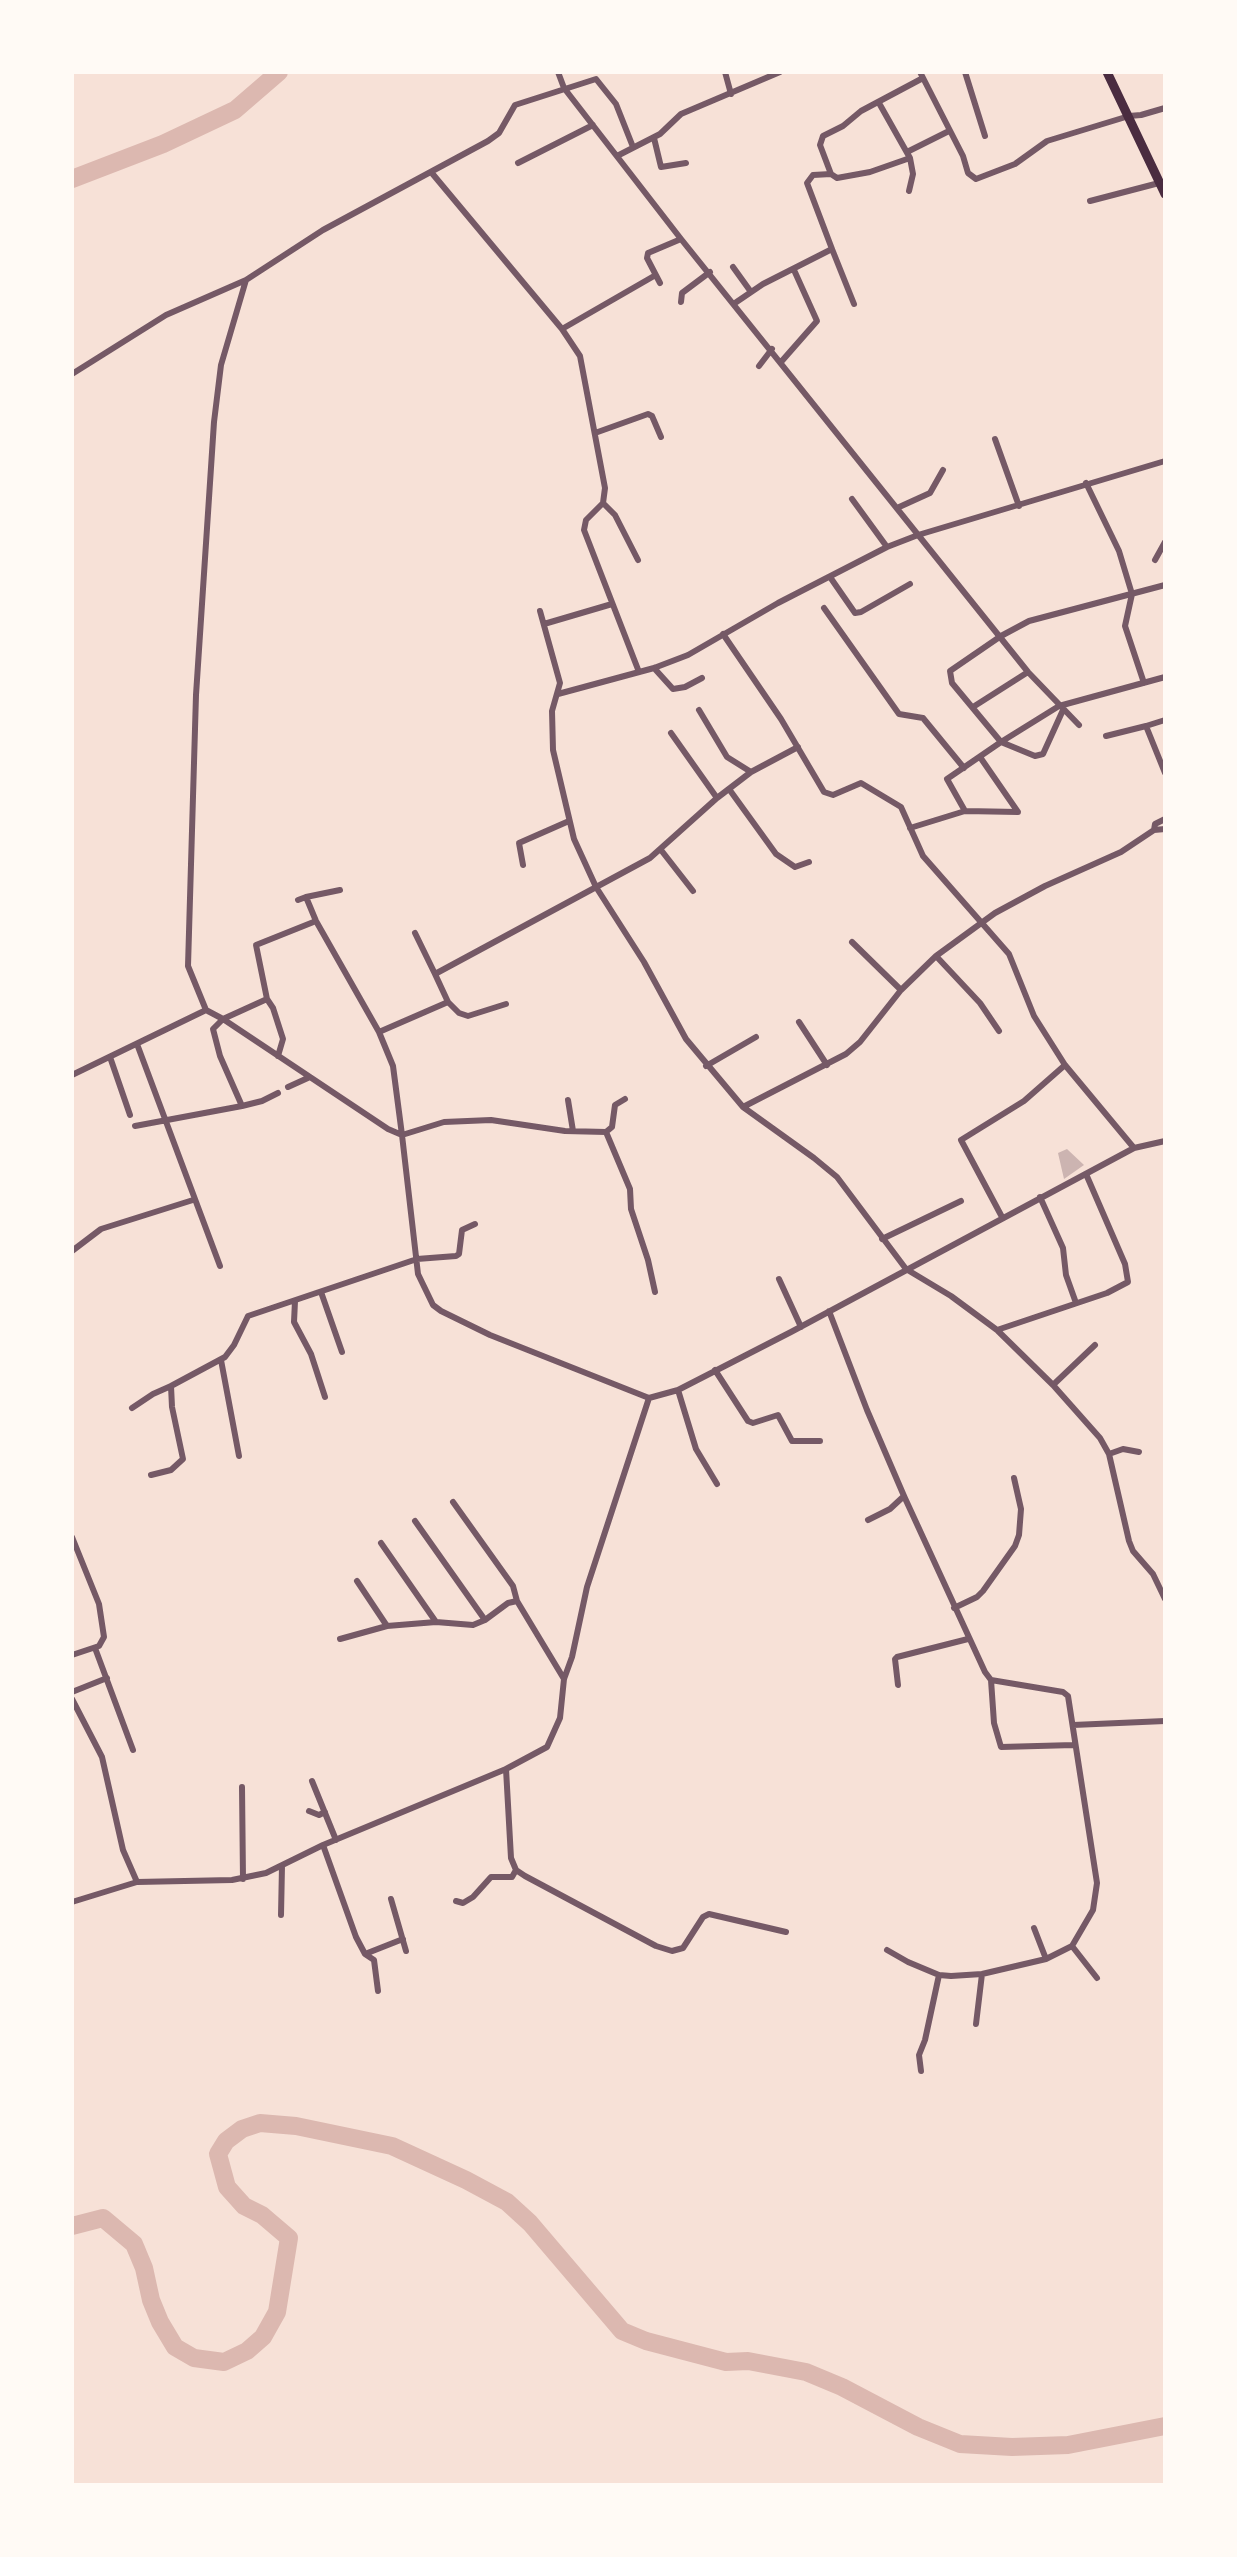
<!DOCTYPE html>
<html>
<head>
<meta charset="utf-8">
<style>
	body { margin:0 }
	#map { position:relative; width:1237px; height:2557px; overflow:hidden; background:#f7e1d7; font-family:Rubik,sans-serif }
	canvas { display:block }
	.frame { position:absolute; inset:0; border:74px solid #fffaf5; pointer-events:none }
</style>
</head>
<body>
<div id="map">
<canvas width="1237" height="2557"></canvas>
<div class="frame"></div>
</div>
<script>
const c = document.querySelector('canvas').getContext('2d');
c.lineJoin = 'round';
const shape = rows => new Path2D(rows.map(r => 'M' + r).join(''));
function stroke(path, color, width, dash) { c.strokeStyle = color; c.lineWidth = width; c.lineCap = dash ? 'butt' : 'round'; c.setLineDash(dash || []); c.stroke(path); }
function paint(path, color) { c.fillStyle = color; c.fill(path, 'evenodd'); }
const river = shape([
	[72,179,163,144,235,110,279,72],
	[72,2226,103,2218,134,2244,144,2268,151,2300,160,2322,175,2347,194,2358,224,2362,247,2351,263,2337,277,2312,289,2238,262,2215,244,2206,227,2187,218,2154,226,2141,242,2129,260,2123,296,2126,392,2146,466,2180,507,2202,530,2223,622,2331,646,2341,726,2362,748,2361,806,2372,842,2387,918,2427,960,2444,1012,2447,1068,2445,1165,2426]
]);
const building = shape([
	[1067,1149,1084,1165,1064,1179,1058,1153]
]);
const minor = shape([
	[558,72,564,88,681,239,1028,672,1079,725],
	[725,72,731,94],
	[920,72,963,156,968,173,976,179,1015,164,1047,141,1129,116,1141,115,1165,108],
	[965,72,985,136],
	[879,103,910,158,913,174,909,191],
	[654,138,661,167,686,163],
	[907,152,949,131],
	[617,156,660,134,681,114,780,72],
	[910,158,870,172,837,178,831,174,820,145,823,136,843,126,861,111,923,78],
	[518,163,593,125],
	[431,172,562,329,580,356,605,488,603,503,586,520,584,530,639,672],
	[831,174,813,175,807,183,832,249],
	[1090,201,1159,183],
	[733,267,751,292],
	[660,283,647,258,648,253,681,239],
	[681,302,682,293,710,272],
	[735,303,763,284,832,249,854,304],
	[562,329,654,276],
	[781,362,817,321,794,270],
	[759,366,772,349],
	[72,374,166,315,246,280,323,230,488,141,499,133,515,105,596,79,616,104,633,147],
	[595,433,648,414,652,416,661,437],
	[995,439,1019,506],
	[1086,483,1119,551,1132,594,1125,626,1144,683],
	[852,499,887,547],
	[603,503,615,515,638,560],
	[897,508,930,493,943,470],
	[1155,560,1165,542],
	[830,577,855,613,861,612,910,584],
	[824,608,899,714,923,718,964,768],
	[540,611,560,683,552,711,553,750,574,839,596,887,644,962,686,1039,743,1107,814,1158,837,1177,906,1269,951,1296,997,1330,1053,1385,1100,1438,1109,1454,1129,1541,1133,1551,1153,1574,1165,1599],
	[544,624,612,604],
	[723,634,781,719,824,792,833,795,861,783,901,807,923,856,1009,954,1034,1016,1065,1065,1134,1148],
	[654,668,673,689,685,687,702,678],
	[558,694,654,668,688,655,778,603,887,547,918,535,1165,461],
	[973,707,1028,672],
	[699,710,727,757,751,772],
	[1063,710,1043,754,1035,756,1001,742,952,683,950,671,1001,636,1029,621,1165,585],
	[1165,720,1146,726,1165,773],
	[671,733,717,798],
	[1106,736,1146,726],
	[729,789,776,854,795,867,809,862],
	[965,811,947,779,1001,742,1059,706,1165,677],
	[1165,819,1155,824,1154,830,1165,829],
	[910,828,965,811,1018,812,980,757],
	[661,850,693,891],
	[523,865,519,843,569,821],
	[306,897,340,890],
	[298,900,306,897,316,921,379,1032,393,1066,402,1135,444,1122,491,1120,565,1131,606,1132,612,1127,615,1105,625,1099],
	[415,933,435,974],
	[852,942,901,990],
	[936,956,980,1003,999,1031],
	[267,999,273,1008,283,1039,278,1056],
	[448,1002,459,1013,468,1016,506,1004],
	[206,1010,188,966,196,695,214,422,221,365,246,280],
	[799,1022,827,1065],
	[379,1032,448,1002,435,974,650,858,717,798,751,772,798,747],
	[137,1044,220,1266],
	[110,1057,130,1115],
	[706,1066,756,1037],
	[72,1075,206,1010,223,1019,388,1129,402,1135,418,1274,433,1305,441,1311,490,1335,649,1398,678,1390,791,1332,1134,1148,1165,1141],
	[288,1087,310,1077],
	[568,1100,573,1131],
	[242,1106,220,1056,213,1029,223,1019,267,999,256,945,316,921],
	[743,1107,846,1054,860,1042,901,990,936,956,995,913,1045,886,1121,852,1154,830],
	[135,1126,242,1106,262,1101,278,1093],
	[606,1132,630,1189,631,1209,648,1260,655,1292],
	[1040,1197,1063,1248,1066,1275,1076,1303],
	[1002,1217,961,1140,1024,1101,1065,1065],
	[882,1239,961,1201],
	[72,1251,101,1229,193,1200],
	[779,1279,801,1327],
	[321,1292,342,1352],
	[295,1301,294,1322,311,1354,325,1397],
	[829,1311,867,1410,904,1496,985,1672,991,1680,1063,1692,1068,1696,1097,1883,1093,1910,1072,1946,1046,1959,982,1974,951,1976,939,1975,908,1962,887,1950],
	[997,1330,1107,1293,1128,1282,1125,1264,1086,1174],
	[221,1360,239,1456],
	[715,1370,748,1421,753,1423,778,1415,792,1441,820,1441],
	[1053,1385,1095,1345],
	[678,1390,696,1449,717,1484],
	[132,1408,153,1394,171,1386],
	[1109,1454,1123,1449,1139,1452],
	[151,1475,171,1470,183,1459,172,1407,171,1386,225,1357,234,1345,248,1316,417,1259,456,1256,459,1254,462,1230,475,1224],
	[453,1502,513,1586,517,1601],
	[868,1520,890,1509,904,1496],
	[415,1521,485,1620],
	[72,1537,99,1604,104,1637,99,1646,72,1655],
	[381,1543,436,1622],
	[357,1581,387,1626],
	[954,1608,977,1597,983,1591,1015,1546,1019,1535,1021,1509,1014,1478],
	[340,1639,387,1626,436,1622,473,1625,485,1620,508,1603,517,1601,564,1679],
	[95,1648,133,1750],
	[991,1680,994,1723,1001,1747,1074,1745],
	[898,1685,895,1659,897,1657,968,1639],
	[72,1692,107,1678],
	[72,1699,102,1757,123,1850,137,1882],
	[1073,1725,1165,1721],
	[506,1769,511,1858,516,1870,525,1876,656,1946,672,1951,683,1948,703,1917,709,1914,786,1932],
	[312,1781,336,1840],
	[242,1787,243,1879],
	[309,1811,319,1815,325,1812],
	[323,1845,356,1937,365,1954,374,1960,378,1991],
	[391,1899,406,1951],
	[456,1901,463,1903,473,1897,491,1877,512,1877,516,1870],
	[72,1902,137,1882,232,1880,266,1873,323,1845,506,1769,547,1747,560,1718,564,1679,572,1657,587,1587,649,1398],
	[281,1915,282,1866],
	[1034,1928,1046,1959],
	[1072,1946,1097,1978],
	[365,1954,403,1939],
	[976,2024,982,1974],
	[921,2071,919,2055,925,2040,939,1975]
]);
const primary = shape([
	[1107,72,1165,194]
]);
stroke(river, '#dcb8b0', 18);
paint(building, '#ccb4b1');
stroke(minor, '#755966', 6);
stroke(primary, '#4a2c40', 9);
</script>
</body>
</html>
